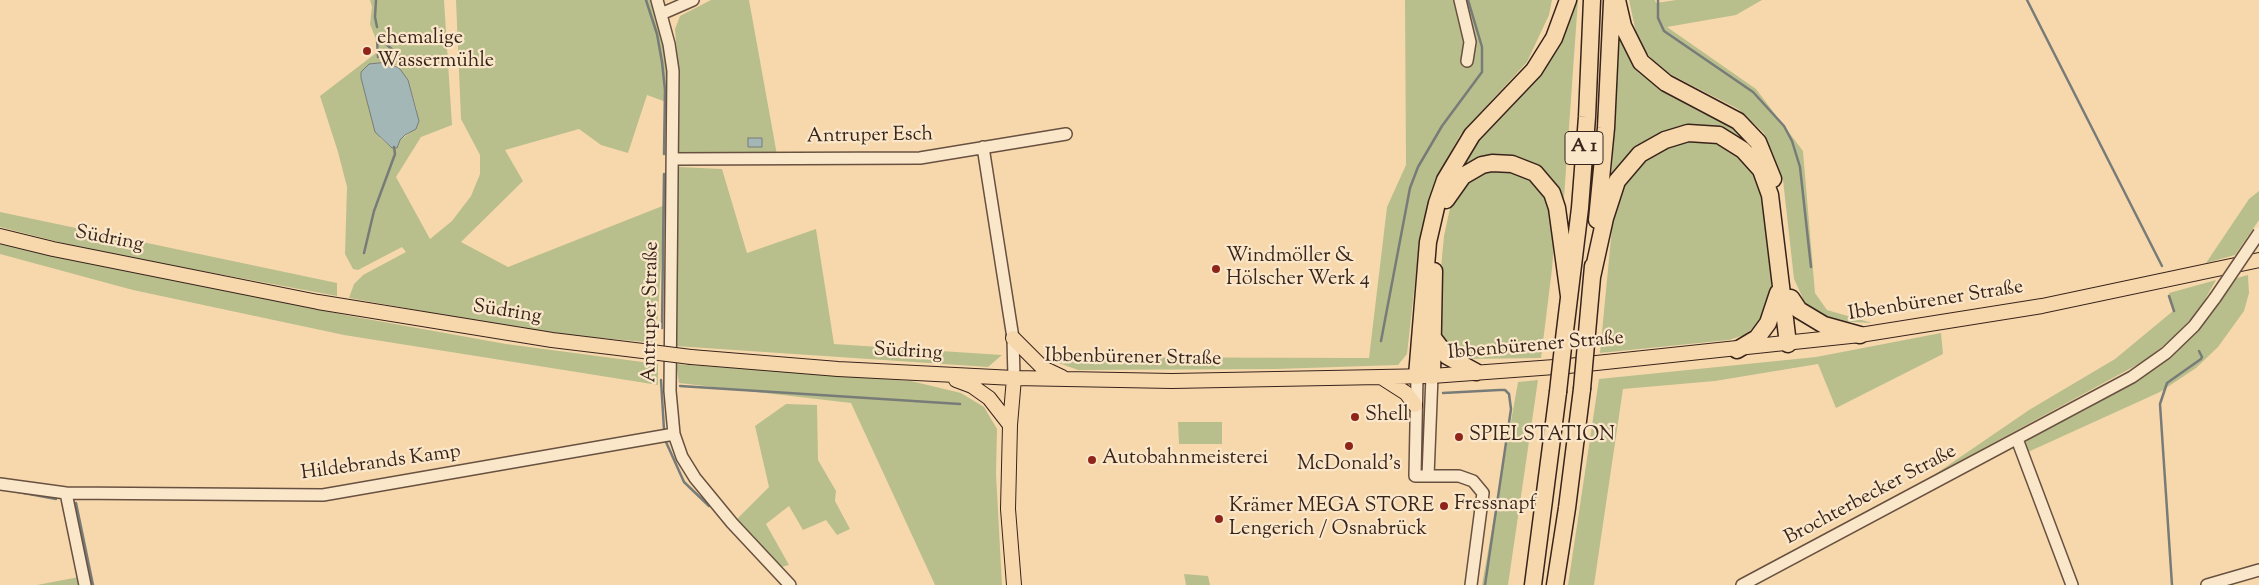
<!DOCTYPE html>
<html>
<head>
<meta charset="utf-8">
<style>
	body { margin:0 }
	canvas { display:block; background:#f7d8ac }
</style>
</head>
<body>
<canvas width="2259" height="585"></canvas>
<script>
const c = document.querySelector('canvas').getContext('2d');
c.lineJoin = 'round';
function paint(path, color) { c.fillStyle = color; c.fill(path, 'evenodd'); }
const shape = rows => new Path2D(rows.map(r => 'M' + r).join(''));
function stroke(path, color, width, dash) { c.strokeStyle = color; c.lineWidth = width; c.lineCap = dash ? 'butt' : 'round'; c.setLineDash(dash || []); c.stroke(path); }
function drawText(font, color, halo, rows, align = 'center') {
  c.font = font + ' "Sorts Mill Goudy",serif'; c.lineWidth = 4.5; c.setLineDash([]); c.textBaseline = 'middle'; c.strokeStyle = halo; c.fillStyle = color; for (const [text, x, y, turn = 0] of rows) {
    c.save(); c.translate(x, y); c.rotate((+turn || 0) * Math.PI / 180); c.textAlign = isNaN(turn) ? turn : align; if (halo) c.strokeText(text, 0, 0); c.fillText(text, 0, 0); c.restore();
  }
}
const green = shape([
	[370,0,444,0,452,125,421,137,396,177,430,239,452,221,471,196,480,174,480,155,461,119,456,0,651,0,657,14,667,69,666,102,647,95,628,153,601,145,579,129,505,150,523,181,461,242,508,267,665,205,656,343,545,333,349,298,354,284,363,275,406,252,402,247,358,270,353,269,345,254,347,187,338,152,320,96,380,50,370,24,372,7],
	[371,64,396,65,408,80,417,111,411,132,400,140,397,148,392,148,380,138,370,113,361,72],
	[711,0,749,0,777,155,679,155,678,70,675,29,680,16],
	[1405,0,1552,0,1549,15,1527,62,1460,135,1440,172,1421,229,1407,354,1398,365,1276,369,1078,370,1042,357,1369,358,1387,207,1406,165],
	[1571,0,1578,0,1563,212,1513,161,1448,182,1455,166,1526,85],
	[1629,0,1655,0,1656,3,1676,0,1762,0,1736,15,1667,27,1756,89,1803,151,1815,293,1827,310,1872,323,1835,321,1816,316,1805,303,1794,279,1783,180,1764,133,1738,109,1660,69,1638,42],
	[1620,33,1628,49,1749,137,1753,154,1686,130,1611,184],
	[1689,139,1711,141,1728,147,1751,167,1757,179,1764,200,1772,274,1771,296,1759,324,1744,335,1729,340,1600,353,1613,217,1620,192,1627,178,1652,154],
	[679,167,722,169,747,253,816,229,834,344,1002,355,988,367,675,346],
	[1492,170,1519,173,1533,182,1545,197,1552,216,1554,244,1552,269,1541,358,1467,359,1456,356,1441,340,1440,278,1444,236,1450,208,1463,185,1481,173],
	[2259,191,2259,220,2235,255,2206,263,2249,199],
	[0,212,337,283,337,296,94,251,0,227],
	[0,240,85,262,345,315,506,344,658,364,658,385,344,335,133,290,0,254],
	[2248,275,2249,293,2244,311,2218,347,2196,368,2160,392,2028,452,2025,442,2037,434,2087,409,2159,365,2199,328,2237,278],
	[2216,280,2198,312,2169,341,2146,360,1934,475,2029,410,2115,359,2173,311,2169,293],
	[1941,333,1943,354,1836,408,1818,364,1715,381,1623,389,1594,585,1568,585,1599,379,1816,357],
	[676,364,911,381,961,393,984,407,997,429,996,474,1002,585,935,585,851,403,679,383],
	[1538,380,1508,585,1482,585,1518,382],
	[786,404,817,405,818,460,836,491,835,501,850,529,837,535,826,520,803,530,789,506,766,524,789,565,781,567,736,520,769,487,755,426],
	[1178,422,1222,422,1222,444,1179,444],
	[1184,574,1208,576,1210,585,1186,585],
	[79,577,81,585,37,585]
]);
const water = shape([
	[388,62,400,69,408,80,419,121,416,129,405,135,400,140,397,148,392,148,375,132,361,78,361,72,369,64,388,62],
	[748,138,762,138,762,147,748,147,748,138]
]);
const stream = shape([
	[376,0,375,17,377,27],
	[646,0,657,34,662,62,665,90,664,154],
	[1658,0,1658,18,1664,31,1753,92,1784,126,1792,141,1800,167,1811,267],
	[2027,0,2162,266],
	[377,39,378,57],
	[377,42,384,42,399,56],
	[364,253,374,211,395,154,394,147],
	[2169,296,2174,311],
	[662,328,664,174],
	[1381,341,1410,188,1418,167,1442,126,1482,72,1482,47,1468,0],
	[661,380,664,430],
	[680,386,960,404],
	[1443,393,1499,390,1505,390,1509,394,1511,409,1485,585],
	[666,442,684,482,709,506],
	[13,491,56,499],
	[76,503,93,585],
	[2172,585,2160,404,2167,383,2201,359,2202,357,2199,351]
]);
const minor = shape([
	[657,0,669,44,673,71,670,391,674,434,682,457,695,478,732,523,790,585],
	[1460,0,1470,42,1467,61],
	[661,14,693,0],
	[983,147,1013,338,1014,378],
	[673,159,920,158,1066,134],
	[1417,376,1415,476,1459,476,1473,481,1483,493,1471,585],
	[2017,439,2072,585],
	[1428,476,1432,376],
	[0,484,66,493,323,495,674,434],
	[66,493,85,585],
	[1742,585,2132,377,2166,353,2194,326,2215,298],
	[2207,585,2259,570]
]);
const major = shape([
	[0,236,53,249,318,302,552,340,651,352],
	[1013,338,1043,368,1062,377],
	[691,357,838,369,1014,378,1172,381,1432,376,1568,366,1860,335,2042,306,2259,260],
	[1381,377,1406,393,1415,405],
	[956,380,972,386,989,398,1010,425],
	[1014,585,1008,509,1010,425,1014,378]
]);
const highway = shape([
	[1617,0,1623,26,1641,62,1666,83,1738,121,1758,142,1773,179],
	[1446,200,1463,176,1482,165,1492,163,1512,164,1535,173,1552,193,1557,208,1569,296],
	[1597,220,1606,128,1612,2],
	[1592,277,1605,218,1617,181,1640,154,1665,140,1688,133,1719,135,1743,150,1761,170,1770,195,1788,344],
	[1791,298,1799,310,1824,325,1860,335],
	[1434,339,1447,356,1476,372],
	[1586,344,1593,266],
	[1563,347,1580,208,1587,117,1592,0],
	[1737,350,1757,338,1768,323,1778,293],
	[1417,376,1428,242,1437,203,1445,180,1472,135,1534,70,1554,38,1568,0],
	[1432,376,1434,271],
	[1533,585,1558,392],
	[1555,585,1567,508,1582,389]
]);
const minorBridge = shape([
	[2215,298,2259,233]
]);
const majorBridge = shape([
	[651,352,691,357]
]);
const highwayBridge = shape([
	[1582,389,1586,344],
	[1558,392,1563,347]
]);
const markers = [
	[367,51,5,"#8f2418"],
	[1216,269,5,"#8f2418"],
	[1355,417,5,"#8f2418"],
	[1459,437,5,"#8f2418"],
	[1349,446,5,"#8f2418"],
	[1092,460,5,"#8f2418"],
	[1444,506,5,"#8f2418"],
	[1219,519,5,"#8f2418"]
];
const shields = [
	[1584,148,38]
];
const shieldNames = [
	["A 1",1584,148]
];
const poiNames = [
	["ehemalige",377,40],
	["Wassermühle",377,63],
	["Windmöller &",1226,258],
	["Hölscher Werk 4",1226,281],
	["Shell",1365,417],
	["SPIELSTATION",1469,437],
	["Autobahnmeisterei",1102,460],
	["McDonald's",1349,466,"center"],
	["Fressnapf",1454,506],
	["Krämer MEGA STORE",1229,508],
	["Lengerich / Osnabrück",1229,531]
];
const streetNames = [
	["Antruper Esch",870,137,-1],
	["Südring",109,240,11],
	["Ibbenbürener Straße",1936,302,-9],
	["Antruper Straße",652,312,-89],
	["Südring",507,313,9],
	["Ibbenbürener Straße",1536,347,-5],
	["Südring",908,353,3],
	["Ibbenbürener Straße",1133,359,1],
	["Hildebrands Kamp",381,464,-8],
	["Brochterbecker Straße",1871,496,-28]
];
paint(green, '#b9bf8c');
paint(water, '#a2b7b6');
stroke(water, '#787c78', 1);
stroke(stream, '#787c78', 2.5);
stroke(minor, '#685140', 14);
stroke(major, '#39241c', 16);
stroke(highway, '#39241c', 19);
stroke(minor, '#fae6c9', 11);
stroke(major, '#f7d8ac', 14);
stroke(highway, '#f7d8ac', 16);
stroke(minorBridge, '#685140', 14, []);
stroke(majorBridge, '#39241c', 16, []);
stroke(highwayBridge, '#39241c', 19, []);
stroke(minorBridge, '#fae6c9', 11);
stroke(majorBridge, '#f7d8ac', 14);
stroke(highwayBridge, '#f7d8ac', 16);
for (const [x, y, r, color] of markers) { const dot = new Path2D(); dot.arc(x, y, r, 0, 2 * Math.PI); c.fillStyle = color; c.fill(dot); stroke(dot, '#fae6c9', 2); }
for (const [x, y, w] of shields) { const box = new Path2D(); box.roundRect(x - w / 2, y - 16.5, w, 33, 4); c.fillStyle = '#fae6c9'; c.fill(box); stroke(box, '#39241c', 1); }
drawText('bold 19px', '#39241c', null, shieldNames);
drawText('20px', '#39241c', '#fae6c9', poiNames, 'left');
drawText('20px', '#39241c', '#fae6c9', streetNames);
</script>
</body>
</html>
